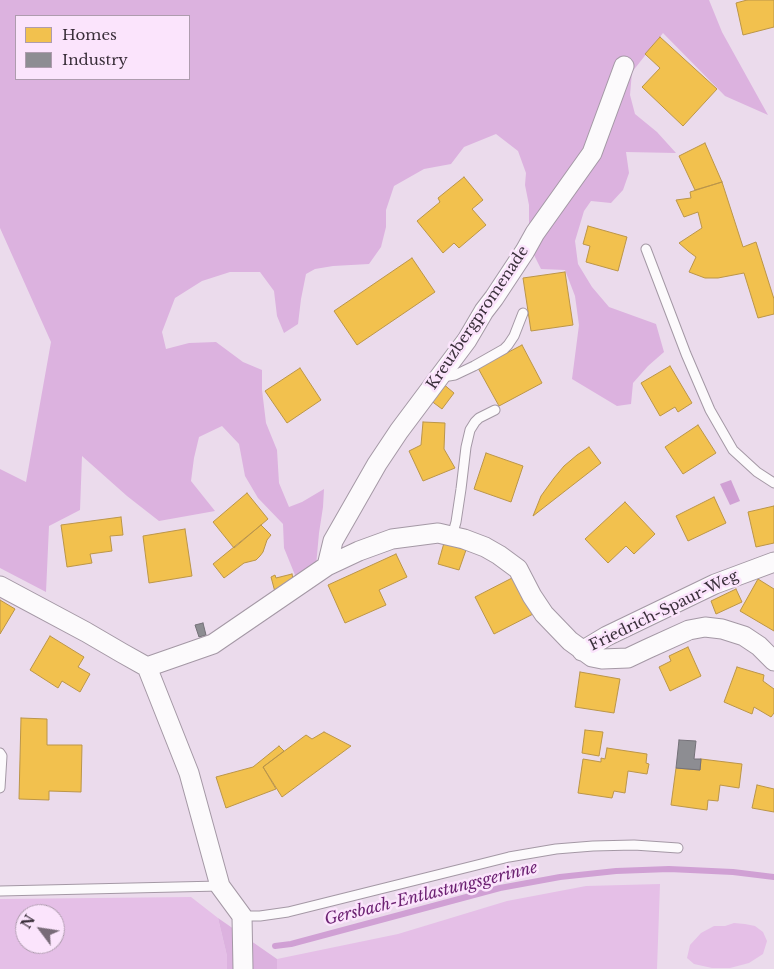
<!DOCTYPE html>
<html>
<head>
<meta charset="utf-8">
<style>
	body { margin:0 }
	#map { position:relative; width:774px; height:969px; overflow:hidden; background:#ebdbec; font-family:"Libre Baskerville",serif }
	canvas { display:block }
	.legend { position:absolute; left:15px; top:15px; width:175px; height:65px; box-sizing:border-box; background:#fbe4fc; border:1px solid #ae9cae; margin:0; padding:6px 9px; list-style:none; font-size:15px; color:#3a2f3a }
	.legend li { display:flex; align-items:center; gap:10px; height:25px }
	.legend b { width:25px; border:1px solid #ae9cae }
	.north { position:absolute; left:15px; top:904px; width:50px; height:50px; box-sizing:border-box; background:#fbe4fc; border:1px solid #ae9cae; border-radius:50%; rotate:301deg; font-size:14px; font-weight:700; line-height:20px; text-align:center; color:#3a2f3a }
	.north::after { content:''; display:block; margin:auto; width:18px; height:22px; background:#786b78; clip-path:polygon(50% 0,100% 100%,50% 72%,0 100%) }
</style>
</head>
<body>
<div id="map">
<canvas width="774" height="969"></canvas>
<ul class="legend">
<li><b style="height:14px;background:#f2c14e"></b>Homes</li>
<li><b style="height:14px;background:#8d8d92"></b>Industry</li>
</ul>
<div class="north">N</div>
</div>
<script>
const c = document.querySelector('canvas').getContext('2d');
c.lineJoin = 'round';
function paint(path, color) { c.fillStyle = color; c.fill(path, 'evenodd'); }
const shape = rows => new Path2D(rows.map(r => 'M' + r).join(''));
function stroke(path, color, width, dash) { c.strokeStyle = color; c.lineWidth = width; c.lineCap = dash ? 'butt' : 'round'; c.setLineDash(dash || []); c.stroke(path); }
function drawText(font, color, halo, rows, align = 'center') {
  c.font = font + ' "Libre Baskerville",serif'; c.lineWidth = 5; c.setLineDash([]); c.textBaseline = 'middle'; c.strokeStyle = halo; c.fillStyle = color; for (const [text, x, y, turn = 0] of rows) {
    c.save(); c.translate(x, y); c.rotate((+turn || 0) * Math.PI / 180); c.textAlign = isNaN(turn) ? turn : align; if (halo) c.strokeText(text, 0, 0); c.fillText(text, 0, 0); c.restore();
  }
}
const green = shape([
	[660,884,657,969,277,969,277,959,398,934,507,901,586,886],
	[191,897,218,918,227,956,227,969,0,969,0,899],
	[25,914,55,914,55,944,25,944],
	[734,923,745,924,755,926,763,932,767,941,763,954,749,963,730,968,712,968,694,964,687,958,690,945,701,933,714,926,725,926]
]);
const forest = shape([
	[0,0,709,0,722,32,768,115,725,96,663,33,632,72,630,95,635,114,657,132,676,153,626,152,629,173,623,190,611,203,591,201,584,211,575,241,578,264,592,287,609,307,656,324,664,352,648,366,633,383,631,404,617,406,572,379,579,325,575,296,565,270,541,269,529,245,529,205,525,185,526,173,518,151,496,134,464,147,451,164,424,169,394,186,386,210,386,227,381,247,369,264,333,266,315,269,306,274,301,299,298,324,284,333,277,316,274,291,260,272,230,272,202,281,175,298,162,332,166,349,189,343,216,342,243,362,262,370,262,390,266,423,277,450,279,483,289,507,302,502,324,489,323,507,319,533,316,566,306,574,295,575,284,548,283,524,258,498,245,476,239,444,222,426,199,437,194,458,191,481,215,511,159,521,127,496,82,456,80,510,49,526,46,592,0,568,0,469,26,482,51,342,0,228],
	[16,16,189,16,189,79,16,79],
	[218,918,277,959,277,969,227,969,227,956]
]);
const water = shape([
	[731,480,740,501,730,505,720,484]
]);
const homes = shape([
	[747,0,774,0,774,27,743,35,736,3,747,0],
	[660,37,717,89,683,126,642,87,660,68,645,54,660,37],
	[705,143,722,182,695,190,679,156,705,143],
	[464,177,483,200,472,209,486,225,459,248,454,243,443,253,417,221,440,202,438,198,464,177],
	[722,182,743,247,756,242,774,299,774,314,758,318,744,273,718,278,705,278,689,272,696,257,688,251,679,243,702,228,698,212,684,217,676,200,691,198,690,192,722,182],
	[588,226,627,237,618,271,586,262,590,246,583,244,588,226],
	[412,258,435,292,357,345,334,311,412,258],
	[565,272,573,325,531,331,523,278,565,272],
	[522,345,542,383,499,406,478,368,522,345],
	[670,366,692,403,678,412,675,407,660,416,641,383,670,366],
	[300,368,321,400,287,423,265,391,300,368],
	[442,383,454,393,442,409,430,400,442,383],
	[423,422,445,423,444,449,455,468,423,481,409,451,421,445,423,422],
	[698,425,716,453,683,474,665,447,698,425],
	[589,447,601,463,533,516,541,496,554,478,564,466,577,455,589,447],
	[486,453,523,466,511,502,474,489,486,453],
	[247,493,268,519,234,548,213,522,247,493],
	[714,497,726,523,688,541,676,516,714,497],
	[625,502,655,534,634,554,626,546,608,563,585,539,625,502],
	[774,506,774,543,756,547,748,512,774,506],
	[121,517,123,535,110,536,112,551,90,554,92,563,67,567,61,525,121,517],
	[261,525,271,535,267,540,263,552,260,556,256,560,244,563,224,578,213,564,261,525],
	[185,529,192,576,149,583,143,536,185,529],
	[444,543,466,550,459,570,438,564,444,543],
	[396,554,407,577,379,590,386,605,345,623,328,585,396,554],
	[292,574,293,579,275,592,271,577,275,575,276,578,292,574],
	[514,577,537,612,494,634,475,597,514,577],
	[758,579,774,589,774,631,740,611,758,579],
	[736,589,742,602,716,614,711,601,736,589],
	[0,600,15,609,0,634,0,600],
	[50,636,84,657,78,667,90,674,80,692,62,681,58,688,30,670,50,636],
	[688,647,701,676,670,691,659,667,671,661,669,656,688,647],
	[737,667,764,675,763,681,774,689,774,713,771,717,754,707,752,714,724,702,737,667],
	[580,672,620,679,614,713,575,707,580,672],
	[21,718,47,719,47,745,82,745,81,792,49,791,49,800,19,799,21,718],
	[585,730,603,732,599,756,582,753,585,730],
	[324,732,351,746,282,797,263,767,306,735,312,739,324,732],
	[279,746,284,751,263,767,276,789,226,808,216,777,253,767,279,746],
	[607,748,647,754,646,763,649,764,647,774,628,771,625,793,614,791,612,798,578,793,583,759,601,762,601,758,605,759,607,748],
	[701,759,742,764,739,788,720,785,718,801,708,800,707,810,671,805,676,768,700,770,701,759],
	[757,785,774,789,774,812,752,808,757,785]
]);
const industry = shape([
	[203,623,206,635,199,637,195,625,203,623],
	[679,740,696,741,694,759,701,759,700,770,676,768,679,740]
]);
const stream = shape([
	[275,946,291,944,500,888,560,877,616,871,669,869,733,872,774,877]
]);
const lane = shape([
	[646,249,686,354,710,410,733,450,757,472,774,483],
	[442,373,449,376,455,375,474,366,504,349,508,345,514,336,523,313],
	[452,536,456,522,461,489,466,447,470,430,475,422,479,418,495,410],
	[0,753,2,756,0,788],
	[0,891,220,886],
	[242,916,260,916,288,912,469,867,509,857,556,849,593,846,634,845,678,848]
]);
const street = shape([
	[327,566,333,541,377,464,399,431,467,340,484,311,494,298,525,251,535,233,592,153,624,66],
	[0,586,86,632,122,653,147,667,213,644,327,566,359,551,392,539,438,533,464,539,485,547,499,555,518,569,532,596,544,614,570,641,592,657,602,659,628,658,647,649,689,630,705,627,722,629,744,636,759,646,774,661],
	[582,651,607,636,715,584,774,562],
	[147,667,189,773,220,886,242,916,243,969]
]);
const streetNames = [
	["Kreuzbergpromenade",478,318,-56],
	["Friedrich-Spaur-Weg",664,611,-26]
];
const waterNames = [
	["Gersbach-Entlastungsgerinne",431,894,-14]
];
paint(green, '#e5bfe7');
paint(forest, '#dcb2df');
paint(water, '#d0a0d4');
paint(homes, '#f2c14e');
stroke(homes, '#bb9548', 1);
paint(industry, '#8d8d92');
stroke(industry, '#747178', 1);
stroke(stream, '#d0a0d4', 6);
stroke(lane, '#a498a5', 11);
stroke(street, '#a498a5', 21);
stroke(lane, '#fcfafc', 9);
stroke(street, '#fcfafc', 19);
drawText('15px', '#3a2f3a', '#fbe4fc', streetNames);
drawText('italic 16px', '#6c2172', '#fbe4fc', waterNames);
</script>
</body>
</html>
